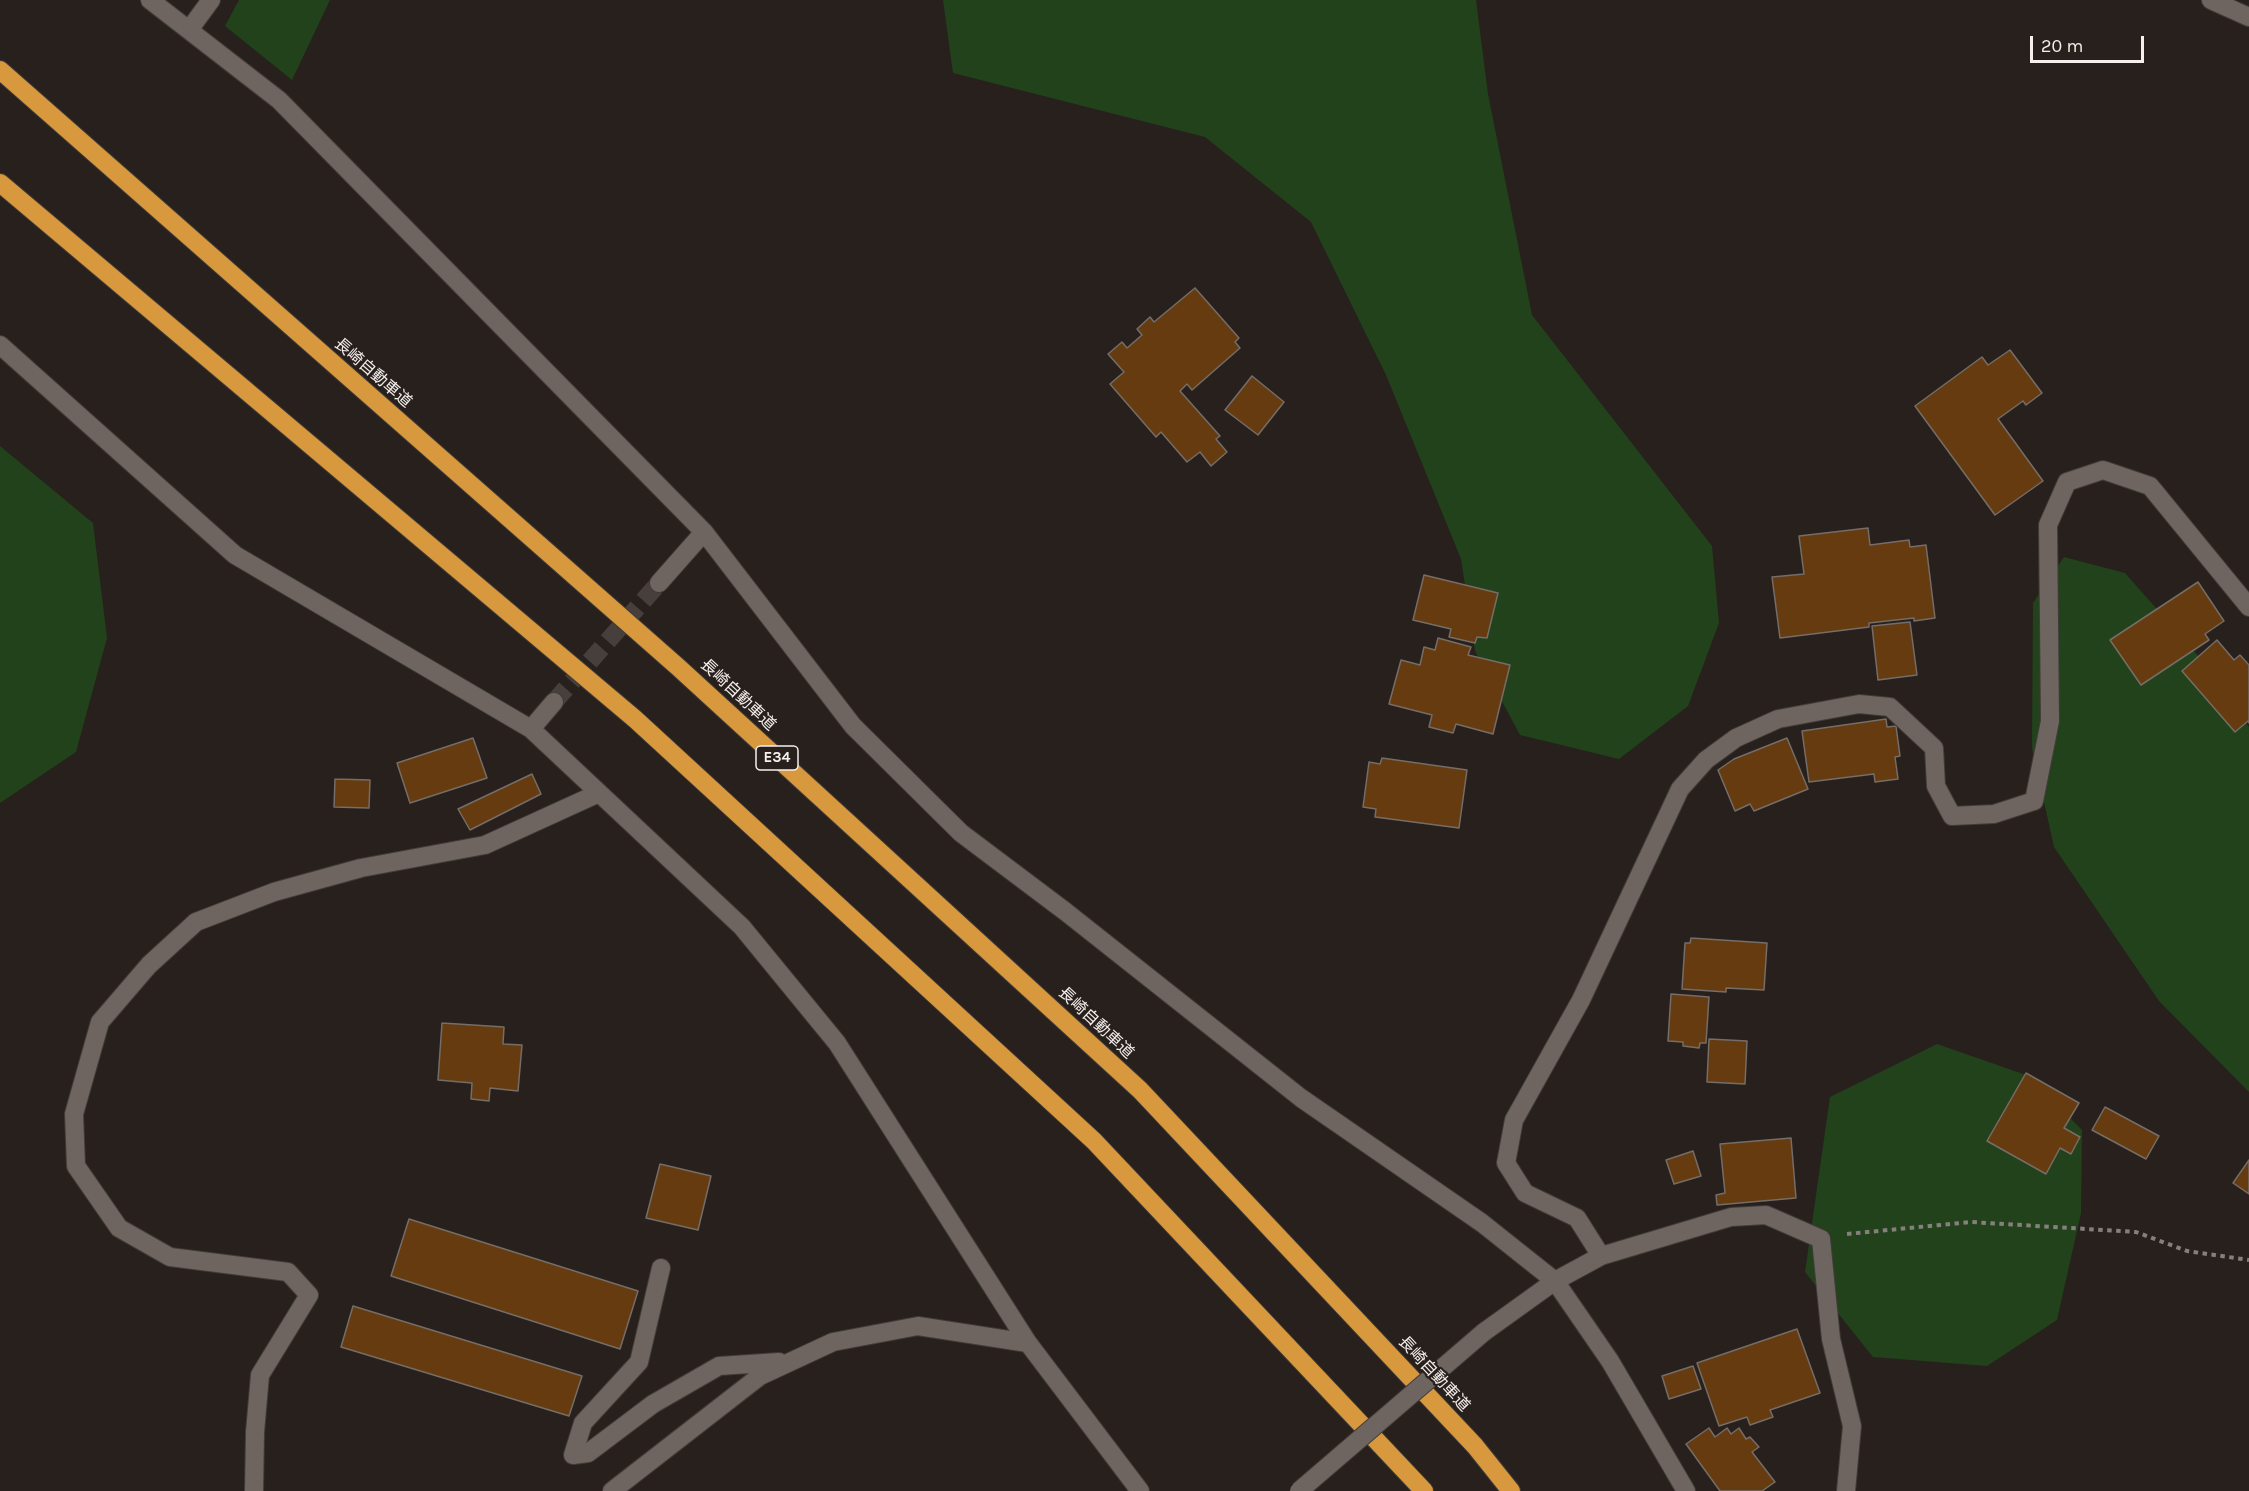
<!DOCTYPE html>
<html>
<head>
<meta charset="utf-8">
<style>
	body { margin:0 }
	#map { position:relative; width:2249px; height:1491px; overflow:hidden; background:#27201c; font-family:Karla,sans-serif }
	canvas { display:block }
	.scale { position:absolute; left:2030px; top:36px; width:114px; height:27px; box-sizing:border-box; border:3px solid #f5efed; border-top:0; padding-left:8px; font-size:18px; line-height:21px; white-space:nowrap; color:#f5efed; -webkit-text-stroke:4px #27201c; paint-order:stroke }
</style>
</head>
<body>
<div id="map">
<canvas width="2249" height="1491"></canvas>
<div class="scale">20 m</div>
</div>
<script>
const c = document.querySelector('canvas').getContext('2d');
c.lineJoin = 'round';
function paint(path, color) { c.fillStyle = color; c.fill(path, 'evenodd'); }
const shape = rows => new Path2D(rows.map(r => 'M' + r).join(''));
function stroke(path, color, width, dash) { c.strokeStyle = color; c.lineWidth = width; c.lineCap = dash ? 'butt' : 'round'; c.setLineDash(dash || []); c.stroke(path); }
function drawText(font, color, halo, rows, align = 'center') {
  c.font = font + ' Karla,"Noto Sans JP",sans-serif'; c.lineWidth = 4.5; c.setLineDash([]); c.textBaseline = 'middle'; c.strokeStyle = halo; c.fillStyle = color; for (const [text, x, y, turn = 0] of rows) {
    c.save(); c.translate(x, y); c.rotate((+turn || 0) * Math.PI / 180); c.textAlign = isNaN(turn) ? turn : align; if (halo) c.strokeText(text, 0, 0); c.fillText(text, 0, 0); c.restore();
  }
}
const green = shape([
	[239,0,330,0,292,80,225,26],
	[943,0,1476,0,1488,94,1532,315,1712,546,1719,623,1688,706,1619,759,1520,735,1475,651,1461,559,1386,375,1311,222,1205,137,953,73],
	[0,446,93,523,107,638,76,752,0,803],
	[2064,557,2125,573,2200,658,2249,727,2249,1092,2159,1001,2054,847,2032,748,2033,603],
	[1937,1044,2029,1076,2082,1130,2081,1213,2057,1320,1987,1366,1873,1357,1805,1272,1830,1097]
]);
const building = shape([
	[1195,288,1239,338,1235,342,1240,348,1192,390,1187,384,1180,391,1220,436,1216,439,1227,452,1211,466,1200,452,1187,462,1161,432,1156,437,1110,384,1124,372,1108,354,1122,342,1127,348,1142,335,1137,329,1150,317,1154,322,1195,288],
	[2010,350,2042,393,2026,405,2023,401,1998,419,2043,481,1995,515,1915,406,1982,357,1988,365,2010,350],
	[1252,376,1284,402,1258,435,1225,410,1252,376],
	[1868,528,1870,545,1909,540,1910,547,1926,545,1935,618,1914,621,1914,618,1869,623,1869,627,1780,638,1772,577,1804,574,1799,536,1868,528],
	[1424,575,1498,593,1487,638,1477,637,1475,643,1449,637,1451,629,1413,620,1424,575],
	[2198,582,2224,621,2205,634,2209,640,2141,685,2110,640,2198,582],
	[1910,622,1917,675,1878,680,1872,626,1910,622],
	[1438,638,1471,647,1468,655,1510,665,1493,734,1456,724,1453,733,1429,727,1432,715,1389,704,1401,660,1420,665,1424,647,1435,650,1438,638],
	[2217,640,2234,660,2240,655,2249,665,2249,723,2248,721,2235,732,2182,671,2217,640],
	[1886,719,1887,727,1896,726,1900,756,1895,757,1898,779,1875,782,1874,774,1809,782,1802,731,1886,719],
	[473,738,487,778,410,803,397,763,473,738],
	[1787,738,1808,789,1754,811,1750,804,1735,811,1718,770,1734,759,1787,738],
	[1382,758,1467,770,1459,828,1375,817,1376,809,1363,807,1369,762,1380,764,1382,758],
	[532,774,541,794,470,830,458,809,532,774],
	[335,779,370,780,369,808,334,807,335,779],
	[1691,938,1767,943,1764,990,1726,988,1726,992,1682,989,1685,943,1690,943,1691,938],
	[1671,994,1709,997,1706,1043,1700,1043,1699,1048,1683,1046,1683,1042,1668,1041,1671,994],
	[442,1023,504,1027,503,1044,522,1045,518,1091,490,1088,489,1101,471,1099,472,1083,438,1080,442,1023],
	[1709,1039,1747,1041,1745,1084,1707,1082,1709,1039],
	[2026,1073,2079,1103,2064,1128,2080,1137,2071,1154,2060,1148,2046,1174,1987,1141,2026,1073],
	[2105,1107,2159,1136,2146,1159,2092,1130,2105,1107],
	[1791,1138,1796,1198,1717,1205,1716,1195,1725,1193,1720,1144,1791,1138],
	[1693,1151,1701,1176,1674,1184,1666,1160,1693,1151],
	[2249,1160,2249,1194,2233,1183,2249,1160],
	[660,1164,711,1176,698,1230,646,1218,660,1164],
	[409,1219,638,1291,620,1349,391,1276,409,1219],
	[353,1306,582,1376,569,1416,341,1347,353,1306],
	[1797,1329,1820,1393,1770,1410,1773,1417,1750,1425,1747,1417,1719,1426,1697,1363,1797,1329],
	[1693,1366,1701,1389,1669,1399,1662,1376,1693,1366],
	[1709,1428,1715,1437,1727,1428,1731,1434,1739,1428,1746,1439,1750,1437,1759,1447,1752,1452,1775,1482,1762,1491,1720,1491,1686,1444,1709,1428]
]);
const minorTunnel = shape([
	[554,702,659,583]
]);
const path = shape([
	[1847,1234,1971,1222,2136,1232,2187,1251,2249,1260]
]);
const minor = shape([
	[150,0,279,100,704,532,853,726,961,833,1066,912,1301,1098,1482,1223,1555,1281,1610,1361,1686,1491],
	[2211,0,2249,17],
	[189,30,211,0],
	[0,345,235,555,531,729,742,927,837,1043,1028,1343,1140,1491],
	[659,583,704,532],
	[531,729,554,702],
	[1601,1256,1731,1217,1766,1215,1821,1239,1831,1339,1852,1426,1846,1491],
	[661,1268,639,1362,583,1423,573,1455,588,1453,653,1404,719,1366,779,1362],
	[1484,1332,1555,1281,1601,1256,1577,1218,1525,1193,1506,1163,1514,1120,1581,1000,1680,789,1706,760,1736,738,1778,719,1859,704,1890,707,1934,748,1936,786,1952,816,1994,814,2034,801,2050,721,2048,525,2067,482,2103,470,2150,486,2249,607],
	[254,1491,255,1432,260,1375,309,1295,288,1272,170,1257,119,1228,76,1166,74,1114,100,1022,149,965,196,922,274,892,361,868,485,845,599,793],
	[612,1491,760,1376,833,1342,918,1326,1028,1343]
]);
const highway = shape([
	[0,70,678,667,1140,1090,1475,1446,1511,1491],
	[0,183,635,719,1094,1141,1424,1491]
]);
const minorBridge = shape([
	[1299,1491,1484,1332]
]);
const shields = [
	[777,758,42]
];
const shieldNames = [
	["E34",777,758]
];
const streetNames = [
	["長崎自動車道",373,373,41],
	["長崎自動車道",738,695,43],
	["長崎自動車道",1096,1023,43],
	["長崎自動車道",1434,1374,47]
];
paint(green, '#22421c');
paint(building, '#663b10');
stroke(building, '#756d67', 1.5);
stroke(minorTunnel, '#463f3b', 18, [18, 9]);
stroke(minor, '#423c39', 20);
stroke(highway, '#423c39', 20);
stroke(path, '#86807c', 4, [4.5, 4.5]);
stroke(minor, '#6e6561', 18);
stroke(highway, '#d8983d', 18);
stroke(minorBridge, '#423c39', 20, []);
stroke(minorBridge, '#6e6561', 18);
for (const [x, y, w] of shields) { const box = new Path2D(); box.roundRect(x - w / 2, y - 12, w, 24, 4.5); c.fillStyle = '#27201c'; c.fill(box); stroke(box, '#f5efed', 1.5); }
drawText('bold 15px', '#f5efed', null, shieldNames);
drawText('16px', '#f5efed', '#27201c', streetNames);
</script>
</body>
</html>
